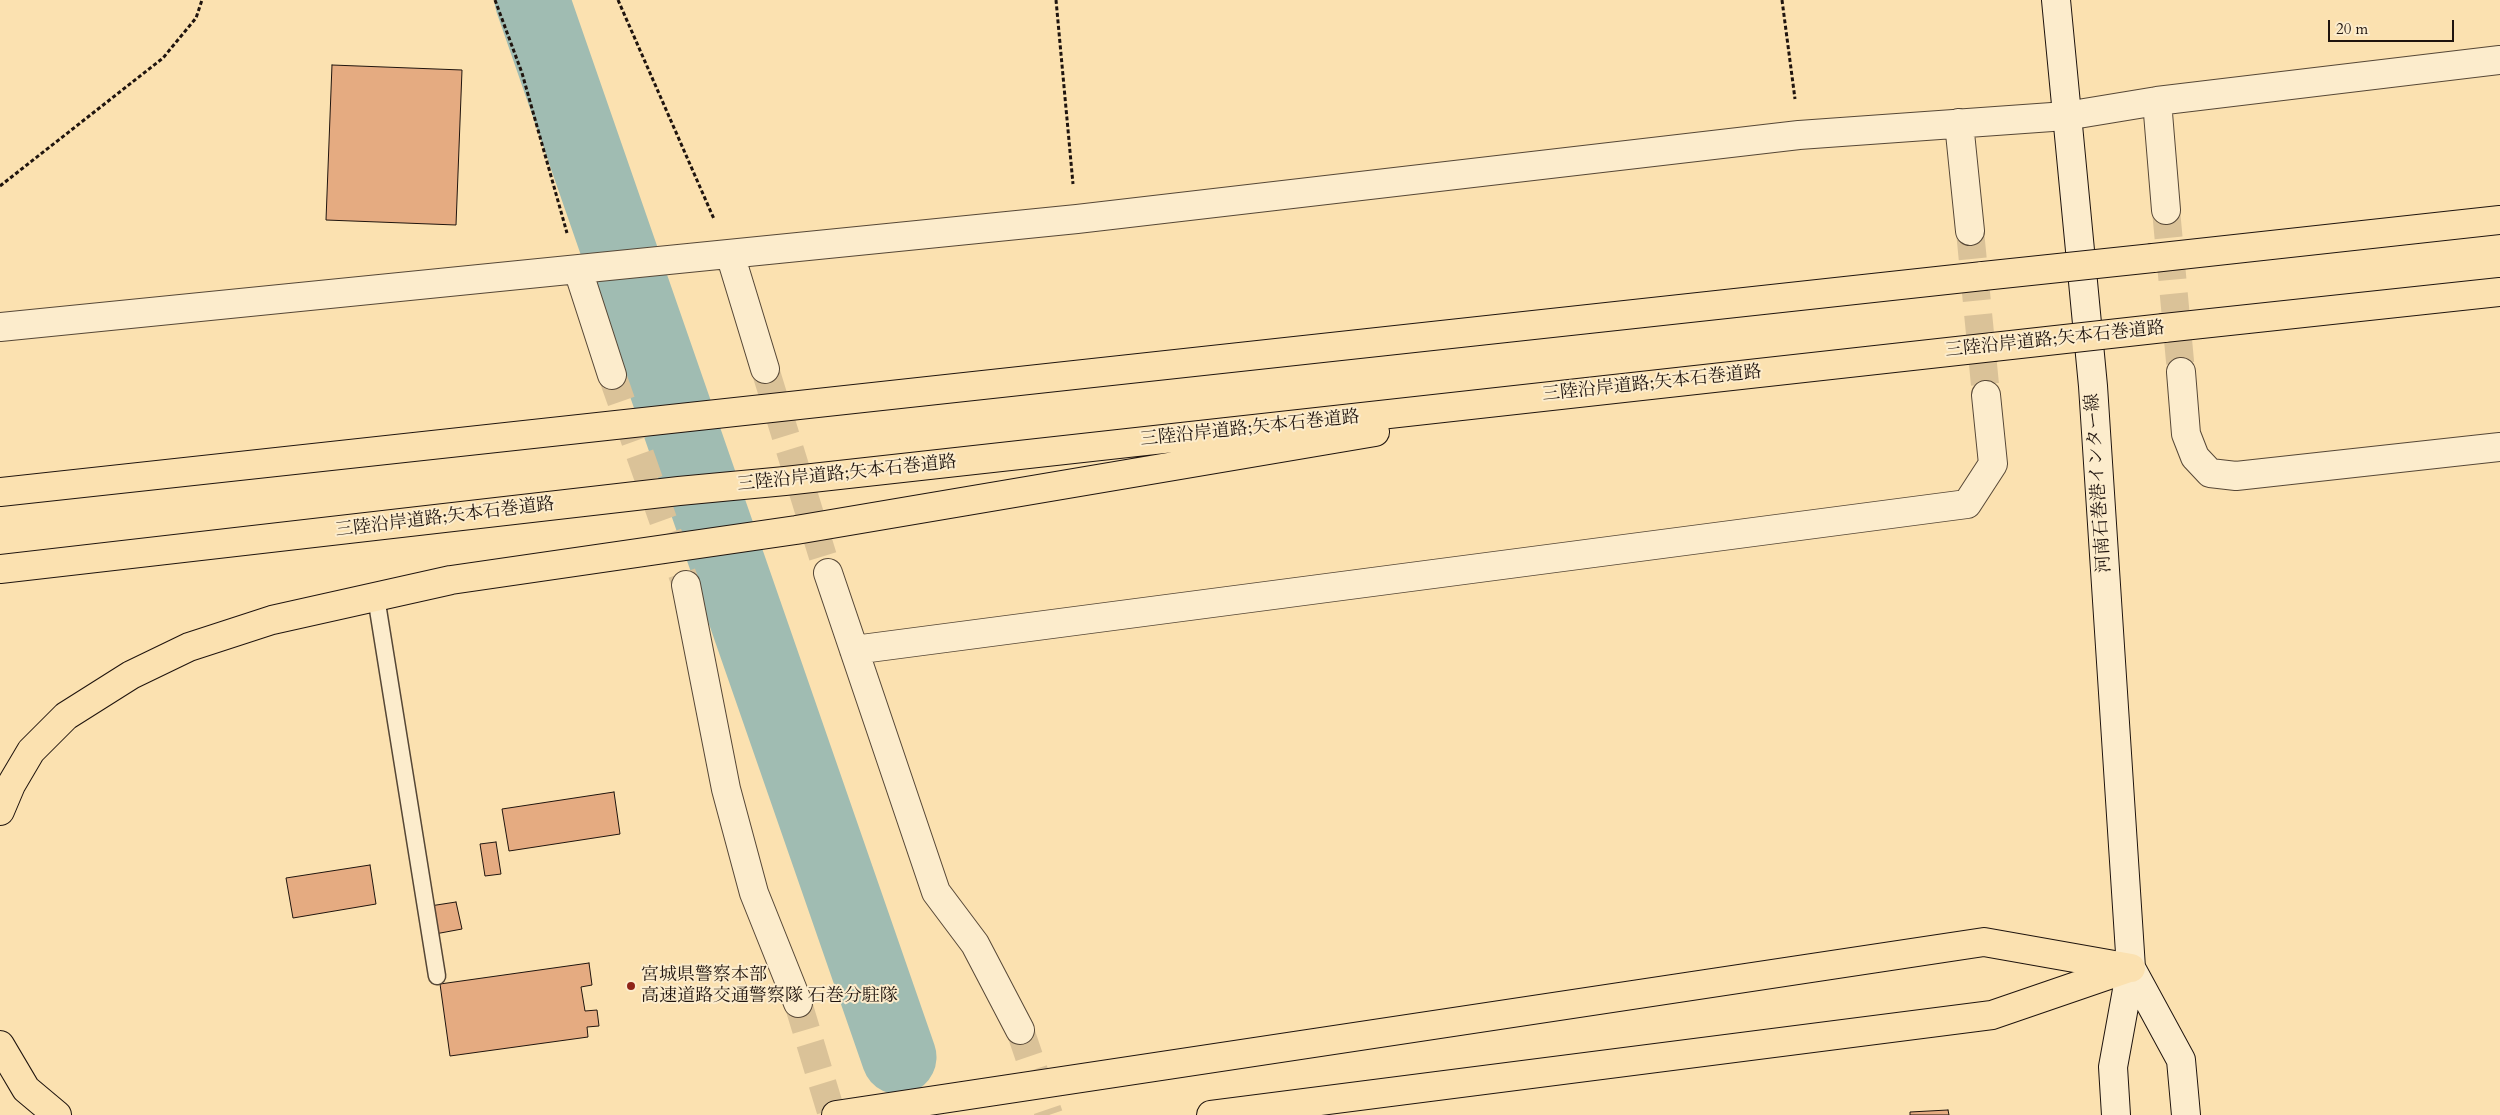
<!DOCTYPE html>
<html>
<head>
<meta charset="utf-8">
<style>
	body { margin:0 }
	#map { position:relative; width:2500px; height:1115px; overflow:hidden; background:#fbe1b0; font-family:Cardo,serif }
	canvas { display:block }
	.scale { position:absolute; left:2328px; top:20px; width:126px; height:22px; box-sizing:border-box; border:2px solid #1f140e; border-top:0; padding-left:6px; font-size:15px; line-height:18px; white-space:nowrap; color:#1f140e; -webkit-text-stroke:4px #fceccc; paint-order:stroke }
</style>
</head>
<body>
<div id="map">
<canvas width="2500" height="1115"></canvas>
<div class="scale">20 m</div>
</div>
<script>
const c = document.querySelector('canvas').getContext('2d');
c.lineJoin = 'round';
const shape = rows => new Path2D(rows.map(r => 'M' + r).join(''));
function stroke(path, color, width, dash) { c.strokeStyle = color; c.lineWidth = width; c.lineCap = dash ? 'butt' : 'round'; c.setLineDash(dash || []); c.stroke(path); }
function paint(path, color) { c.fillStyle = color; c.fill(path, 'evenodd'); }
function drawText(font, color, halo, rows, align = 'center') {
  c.font = font + ' Cardo,"Noto Serif JP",serif'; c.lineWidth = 4; c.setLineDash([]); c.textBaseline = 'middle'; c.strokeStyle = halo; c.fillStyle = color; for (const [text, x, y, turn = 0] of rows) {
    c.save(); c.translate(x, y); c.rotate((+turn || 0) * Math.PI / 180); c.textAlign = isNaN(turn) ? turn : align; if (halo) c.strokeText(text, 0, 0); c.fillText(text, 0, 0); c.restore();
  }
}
const river = shape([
	[532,0,899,1057]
]);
const building = shape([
	[332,65,462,70,456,225,326,220,332,65],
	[614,792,620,834,509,851,502,809,614,792],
	[496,842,501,874,485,876,480,844,496,842],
	[370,865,376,904,293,918,286,878,370,865],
	[456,902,462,929,435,934,430,906,456,902],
	[589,963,592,985,581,987,585,1011,597,1010,599,1026,587,1027,588,1037,450,1056,440,984,589,963],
	[1948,1110,1949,1115,1910,1115,1910,1112,1948,1110]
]);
const minorTunnel = shape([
	[2166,210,2181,372],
	[1970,231,1986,395],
	[765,369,828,573],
	[612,375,686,585],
	[798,1003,832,1115],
	[1020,1030,1049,1115]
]);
const path = shape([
	[495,0,522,73,567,233],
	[618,0,714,219],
	[1056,0,1073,184],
	[1782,0,1795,99],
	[0,186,163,58,196,18,202,0]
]);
const service = shape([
	[376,597,437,976]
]);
const minor = shape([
	[2157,101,2166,210],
	[1959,123,1970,231],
	[730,254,765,369],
	[578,270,612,375],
	[0,327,1077,219,1799,135,2066,116,2157,101,2500,60],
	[2181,372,2186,434,2195,457,2210,473,2236,476,2500,447],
	[828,573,936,892,975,944,1020,1030],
	[686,585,726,789,754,893,798,1003],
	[854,650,1967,504,1993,464,1986,395]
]);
const secondary = shape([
	[2056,0,2093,386,2131,968,2113,1067,2116,1115],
	[2131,968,2181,1060,2186,1115]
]);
const motorway = shape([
	[2153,258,2500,220],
	[2164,328,2500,292],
	[0,492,1983,276],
	[0,569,679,491,785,481,1993,347],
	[0,811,11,785,31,751,66,716,131,675,189,647,272,620,451,580,796,530,1375,432],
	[0,1045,26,1089,57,1115],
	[836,1115,1984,942,2131,968],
	[1211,1115,1992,1015,2129,968]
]);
const motorwayBridge = shape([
	[1983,276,2153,258],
	[1993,347,2164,328]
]);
const markers = [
	[631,986,5,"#8f2418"]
];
const streetNames = [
	["三陸沿岸道路;矢本石巻道路",2055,340,-6],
	["三陸沿岸道路;矢本石巻道路",1652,384,-6],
	["三陸沿岸道路;矢本石巻道路",1250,429,-6],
	["三陸沿岸道路;矢本石巻道路",847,474,-6],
	["河南石巻港インター線",2099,483,-94],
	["三陸沿岸道路;矢本石巻道路",445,518,-7]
];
const poiNames = [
	["宮城県警察本部",641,976],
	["高速道路交通警察隊 石巻分駐隊",641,997]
];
stroke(river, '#a0bcb2', 75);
paint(building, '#e5ab81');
stroke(building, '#1f140e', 1);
stroke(minorTunnel, '#dac298', 28, [28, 14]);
stroke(service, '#564736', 19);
stroke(minor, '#564736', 30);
stroke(secondary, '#1f140e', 30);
stroke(motorway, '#1f140e', 30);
stroke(path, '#1f140e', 3, [4, 2.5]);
stroke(service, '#fceccc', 16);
stroke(minor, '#fceccc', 28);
stroke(secondary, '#fceccc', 28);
stroke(motorway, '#fbe1b0', 28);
stroke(motorwayBridge, '#1f140e', 30, []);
stroke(motorwayBridge, '#fbe1b0', 28);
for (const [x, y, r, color] of markers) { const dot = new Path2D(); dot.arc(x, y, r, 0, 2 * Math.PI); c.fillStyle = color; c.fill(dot); stroke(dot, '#fceccc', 2); }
drawText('18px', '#1f140e', '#fceccc', streetNames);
drawText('18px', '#1f140e', '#fceccc', poiNames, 'left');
</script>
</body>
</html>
